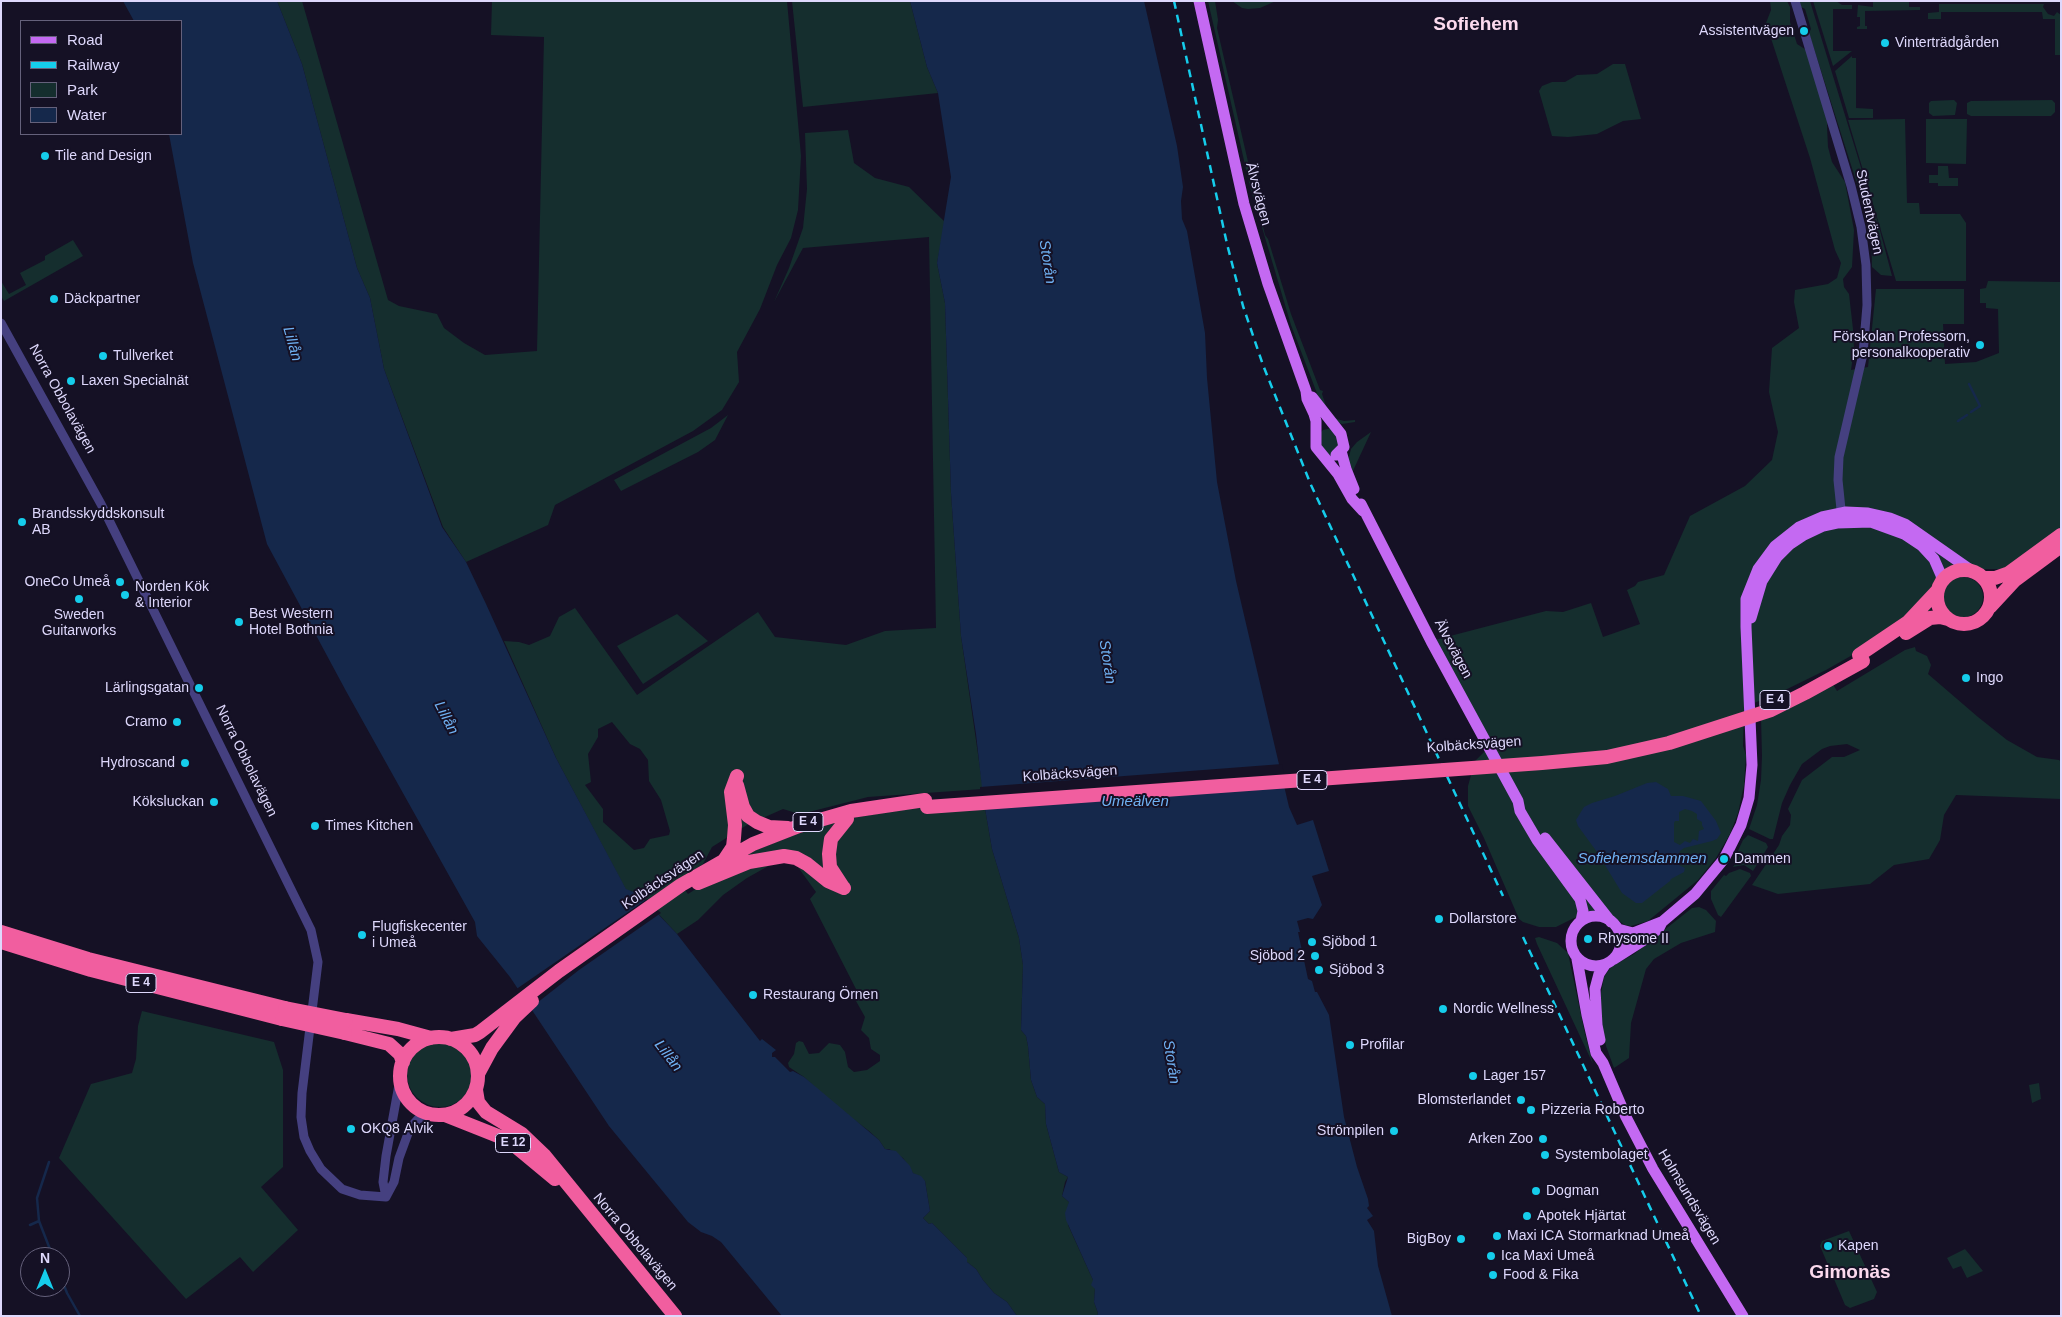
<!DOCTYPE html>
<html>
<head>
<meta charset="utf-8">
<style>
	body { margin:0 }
	#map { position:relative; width:2062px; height:1317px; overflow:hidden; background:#151125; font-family:Helvetica,sans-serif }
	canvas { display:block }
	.frame { position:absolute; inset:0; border:2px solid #ded8fc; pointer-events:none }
	.legend { position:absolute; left:20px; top:20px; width:162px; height:115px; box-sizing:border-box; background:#151125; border:1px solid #65617b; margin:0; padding:6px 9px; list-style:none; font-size:15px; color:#ded8fc }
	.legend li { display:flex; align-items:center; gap:10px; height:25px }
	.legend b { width:25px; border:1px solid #65617b }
	.north { position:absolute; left:20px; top:1247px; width:50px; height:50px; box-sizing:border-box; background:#151125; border:1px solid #65617b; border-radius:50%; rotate:0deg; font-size:14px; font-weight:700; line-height:20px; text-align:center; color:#ded8fc }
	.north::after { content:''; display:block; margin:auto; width:18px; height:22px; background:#15cdeb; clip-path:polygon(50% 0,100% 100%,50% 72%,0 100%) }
</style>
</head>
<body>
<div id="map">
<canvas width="2062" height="1317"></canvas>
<div class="frame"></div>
<ul class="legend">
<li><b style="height:6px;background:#c469f2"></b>Road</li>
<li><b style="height:6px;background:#15cdeb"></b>Railway</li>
<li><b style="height:14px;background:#152e2e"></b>Park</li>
<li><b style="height:14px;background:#15284b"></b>Water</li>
</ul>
<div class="north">N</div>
</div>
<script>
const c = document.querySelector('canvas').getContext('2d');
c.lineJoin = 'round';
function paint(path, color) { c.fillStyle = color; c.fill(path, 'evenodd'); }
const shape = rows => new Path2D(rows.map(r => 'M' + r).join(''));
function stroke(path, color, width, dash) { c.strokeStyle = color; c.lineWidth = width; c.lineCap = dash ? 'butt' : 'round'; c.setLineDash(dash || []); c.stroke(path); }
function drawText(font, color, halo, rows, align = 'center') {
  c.font = font + ' Helvetica,sans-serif'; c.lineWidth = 4; c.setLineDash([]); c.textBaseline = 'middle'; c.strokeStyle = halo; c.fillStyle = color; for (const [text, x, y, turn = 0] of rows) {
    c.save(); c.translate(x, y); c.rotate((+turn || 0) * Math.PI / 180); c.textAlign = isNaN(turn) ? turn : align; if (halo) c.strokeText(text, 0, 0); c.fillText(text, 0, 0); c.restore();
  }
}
const green = shape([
	[277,1,302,1,388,300,399,306,437,314,444,328,464,343,485,355,537,351,544,37,491,35,492,1,787,1,801,156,798,210,791,238,777,265,760,309,737,352,739,382,722,410,693,431,555,505,548,525,466,562,443,527,384,369,370,298,357,268,302,64],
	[792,1,910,1,927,67,938,93,803,107],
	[1208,1,1215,1,1218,20,1217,28,1265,235,1268,239,1291,314,1320,390,1323,391,1322,394,1327,409,1331,415,1337,419,1344,421,1355,420,1355,422,1342,424,1335,421,1318,396,1291,325,1250,187],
	[1232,1,1276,1,1260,8,1248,9,1242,8],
	[1770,1,1787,1,1790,7,1790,22,1797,44,1811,53,1829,109,1827,126,1828,147,1832,162,1845,182,1854,230,1852,267,1843,279,1844,287,1849,294,1853,329,1854,349,1851,370,1868,367,1876,289,1964,289,1964,324,1943,324,1945,364,1976,362,1999,353,1998,309,1986,308,1986,303,1980,303,1980,289,1986,288,1988,281,2061,282,2061,529,2005,569,1969,569,1942,582,1930,611,1826,670,1779,693,1744,707,1743,746,1746,755,1744,785,1738,813,1730,834,1716,858,1698,880,1648,921,1631,926,1625,925,1615,918,1574,918,1556,927,1539,927,1523,922,1519,919,1484,838,1468,806,1468,786,1475,761,1489,747,1431,641,1546,611,1563,612,1591,603,1603,637,1640,624,1627,590,1635,586,1638,582,1664,575,1690,516,1745,486,1772,460,1778,432,1769,392,1772,348,1799,328,1794,302,1795,290,1828,284,1837,278,1841,263,1835,250,1810,158,1766,23,1771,10],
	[1799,1,1810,1,1878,223,1872,224,1869,213,1866,212,1809,33,1811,29,1805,9,1801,7],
	[1813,1,1836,1,1842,5,1852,5,1852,9,1833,9,1833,51,1852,51,1833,66],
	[1873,1,1909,1,1909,7,1920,7,1920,10,1865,11,1865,26,1867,26,1867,29,1857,29,1857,27,1860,26,1860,17,1857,17,1858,5,1873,7],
	[1939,4,2044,4,2043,7,2048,14,2054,16,2057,12,2061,15,2061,55,2055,55,2055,19,2043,19,2042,12,1941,12,1941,19,1928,19,1928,13,1939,12],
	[1852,56,1852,58,1856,58,1856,108,1873,109,1873,118,1849,118,1835,71],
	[1613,64,1625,64,1641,119,1623,121,1597,134,1568,137,1552,136,1539,91,1542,86,1552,82,1565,82,1577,75,1597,74],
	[1954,100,1957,103,1955,115,1933,116,1929,113,1929,103,1931,101],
	[2052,100,2055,103,2055,112,2051,116,1971,116,1967,114,1967,103,1971,101],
	[1905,119,1907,203,1919,203,1920,214,1960,214,1966,223,1966,281,1896,281,1848,120],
	[1926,119,1967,119,1966,164,1926,163],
	[848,130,854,163,875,178,909,187,945,222,937,263,945,303,951,493,961,636,983,789,868,797,805,813,796,813,783,809,747,825,712,847,703,864,647,902,639,894,626,890,556,758,504,641,519,642,529,645,550,636,559,617,575,608,637,695,758,612,775,637,846,645,885,631,936,628,929,237,803,248,774,302,789,268,803,228,807,189,805,133],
	[612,722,630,744,640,749,648,760,649,781,661,800,670,831,669,835,650,839,644,848,634,850,603,822,603,809,585,785,591,782,588,754,598,737,598,729],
	[1938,166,1948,166,1949,178,1958,178,1958,186,1938,186,1938,183,1929,183,1929,175,1938,175],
	[1879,227,1892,276,1881,275,1872,267,1871,229],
	[73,240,83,256,4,301,1,296,1,281,9,294,26,285,20,273,45,260,45,256],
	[728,415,715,440,698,452,621,491,614,480,711,428],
	[1332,428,1341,434,1335,456,1326,456,1317,436,1323,430],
	[1371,432,1351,475,1348,460,1351,449,1357,442],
	'1943 597a20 20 0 1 1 40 0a20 20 0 1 1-40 0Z',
	[677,614,708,641,643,684,617,646],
	[1915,647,1916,651,1927,656,1931,665,1928,674,1978,717,2007,740,2037,757,2059,760,2061,762,2061,799,1956,795,1944,815,1940,840,1929,859,1894,865,1870,884,1778,894,1752,885,1779,845,1782,836,1790,825,1791,815,1788,809,1802,780,1832,757,1844,757,1860,750,1847,744,1830,746,1822,749,1802,764,1790,785,1782,803,1773,839,1770,839,1749,829,1757,805,1761,780,1762,756,1761,718,1832,683,1837,691,1905,650],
	[983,797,992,849,1019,938,1023,965,1021,1030,1026,1036,1028,1046,1031,1080,1037,1097,1045,1104,1046,1124,1059,1172,1068,1177,1065,1182,1062,1196,1069,1202,1068,1225,1093,1280,1095,1289,1094,1302,1098,1313,1097,1316,1017,1316,1007,1302,994,1293,983,1280,976,1269,967,1262,967,1258,932,1223,929,1224,923,1218,930,1211,925,1181,913,1173,903,1158,889,1149,885,1149,879,1140,869,1131,832,1103,804,1077,789,1067,788,1063,794,1054,796,1043,799,1041,803,1042,809,1054,819,1053,829,1043,840,1045,845,1052,848,1067,854,1072,867,1070,880,1061,880,1055,871,1049,869,1038,861,1030,865,1017,856,1001,856,989,810,899,816,892,795,863,788,861,772,864,747,878,723,895,698,920,677,934,652,907,681,885,688,894,754,851,802,832,852,818],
	[1748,835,1766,843,1768,847,1753,871,1744,865,1733,867,1739,857,1736,855,1743,840],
	[1740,869,1750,873,1751,876,1721,917,1718,915,1711,899,1711,891,1724,875,1726,876,1729,873],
	[1699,907,1706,910,1716,921,1715,932,1681,943,1654,959,1646,969,1631,1023,1629,1058,1614,1068,1606,1046,1602,1030,1600,999,1604,977,1611,967,1634,954,1692,908],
	[1539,937,1557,943,1568,953,1585,1034,1593,1064,1537,944,1535,938],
	[142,1011,274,1042,283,1070,283,1167,261,1187,298,1230,253,1272,240,1257,186,1299,59,1158,91,1084,132,1073,136,1059,138,1026],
	'407 1074a33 33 0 1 1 66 0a33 33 0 1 1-66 0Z',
	[2039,1083,2041,1099,2032,1103,2029,1085],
	[1849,1231,1877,1292,1874,1299,1850,1308,1845,1305,1820,1246,1822,1241],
	[1965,1249,1983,1271,1967,1278,1961,1266,1953,1269,1947,1258]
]);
const water = shape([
	[123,1,277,1,302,64,357,268,370,298,384,369,442,527,466,562,486,604,556,758,626,889,639,894,677,934,760,1041,762,1039,776,1050,772,1053,772,1057,775,1057,790,1072,793,1071,804,1077,879,1140,885,1149,896,1151,910,1166,913,1173,921,1176,925,1181,930,1211,923,1218,929,1224,932,1223,967,1258,967,1262,976,1269,983,1280,994,1293,1007,1302,1017,1316,782,1316,721,1242,712,1236,701,1232,688,1222,609,1126,510,977,477,936,475,922,346,691,267,544,193,263,169,134,181,134,181,21,134,21],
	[910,1,1144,1,1177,146,1183,187,1181,201,1182,219,1187,231,1205,333,1207,378,1217,482,1236,581,1289,807,1297,825,1313,820,1329,871,1312,876,1322,905,1313,919,1308,918,1297,921,1300,932,1298,932,1308,979,1312,981,1315,992,1317,992,1329,1015,1344,1117,1357,1167,1368,1199,1369,1206,1367,1208,1373,1216,1367,1220,1374,1231,1378,1266,1392,1316,1097,1316,1098,1313,1094,1302,1095,1289,1091,1285,1093,1280,1066,1220,1065,1213,1069,1202,1062,1196,1068,1177,1059,1172,1046,1124,1045,1104,1037,1097,1031,1080,1028,1046,1026,1036,1021,1030,1023,965,1019,938,992,849,983,797,976,734,961,636,951,493,945,303,937,263,951,177,938,93,927,67],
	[1656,782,1668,789,1671,796,1683,796,1701,801,1716,821,1721,833,1717,839,1712,841,1684,848,1680,851,1677,859,1679,865,1685,868,1684,872,1671,879,1670,881,1642,903,1636,903,1622,893,1597,852,1578,826,1576,820,1584,807,1592,803,1615,796,1647,783],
	[1685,809,1692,811,1697,814,1697,819,1702,822,1702,825,1704,829,1699,831,1698,841,1693,839,1690,843,1685,841,1680,845,1674,842,1674,823,1675,821,1679,821,1679,812]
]);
const pier = shape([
	[1282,764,1286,784,980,797,980,787],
	[647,899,661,913,579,970,528,1010,515,990]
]);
const stream = shape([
	[1969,384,1980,406,1971,412],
	[1958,421,1967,415],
	[39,1221,37,1198,49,1162],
	[30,1225,39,1221,53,1257],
	[60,1275,67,1293,80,1316]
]);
const minor = shape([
	[1795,1,1851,186,1861,227,1866,265,1867,305,1863,354,1839,457,1838,480,1842,519],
	[1,323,101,504,311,930,318,962,302,1093,301,1117,304,1137,310,1151,321,1169,342,1189,360,1195,386,1197],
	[386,1197,383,1182,386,1156,400,1079],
	[386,1197,394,1182,399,1158,410,1128,418,1119,430,1114]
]);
const major = shape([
	[1199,1,1244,204,1268,284,1306,391,1307,399,1314,414,1316,421,1316,447,1338,474,1352,499,1363,511],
	[1312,397,1341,434,1344,447,1336,455],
	[1341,451,1346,469,1354,489],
	[1361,504,1431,641,1518,801,1520,811,1537,840,1580,899,1583,911,1581,921],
	[1751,618,1762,581,1777,557,1789,545,1804,535,1823,526,1837,523,1871,522,1904,534,1922,546,1934,559,1941,575,1942,582],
	[1545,838,1611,922],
	'1571 941a25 25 0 1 1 50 0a25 25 0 1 1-50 0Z',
	[1618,929,1633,933,1661,922],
	[1577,959,1587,1015,1596,1053,1603,1063,1626,1117,1653,1169,1743,1316],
	[1614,959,1647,938,1659,928,1662,922,1695,894,1724,859,1741,825,1749,798,1752,765,1746,627,1746,599,1758,569,1775,546,1799,527,1822,517,1846,512,1868,513,1890,518,1905,524,1975,573],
	[1600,1040,1597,1025,1595,989,1599,974,1605,965]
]);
const highway = shape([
	'1937 597a27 27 0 1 1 54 0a27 27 0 1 1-54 0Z',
	[1983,578,1995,578,2009,573,2061,535],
	[1990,607,2015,580,2061,546],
	[1906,633,1930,618,1940,617,1948,619],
	[1859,655,1908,622,1938,590],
	[737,785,743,807,748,816,757,822,769,827,788,828],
	[725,859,733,847,734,838,735,825,731,792,737,776],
	[698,883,749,862,784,856,796,858,807,864,828,881,844,888],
	[843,887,830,867,829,854,831,839,847,819],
	[1,932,88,959,285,1008],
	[1,942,91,970,282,1019],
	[346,1020,398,1029,431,1038],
	[345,1033,389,1044,400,1054,403,1062],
	'400 1076a39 39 0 1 1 78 0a39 39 0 1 1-78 0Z',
	[451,1039,475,1035,480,1032,559,971,681,885,753,844,799,826,851,811,925,800],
	[478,1074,492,1048,514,1018,532,1001],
	[476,1090,478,1102,486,1112,522,1134,544,1155,675,1316],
	[445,1115,508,1140,555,1179]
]);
const rail = shape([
	[1174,1,1227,244,1243,306,1263,365,1311,485,1503,896],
	[1523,937,1701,1316]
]);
const highwayBridge = shape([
	[927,807,1542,763,1607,757,1669,743,1771,710,1805,693,1863,661],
	[285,1008,346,1020],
	[282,1019,345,1033]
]);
const markers = [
	[1804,31,5,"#15cdeb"],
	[1885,43,5,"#15cdeb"],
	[45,156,5,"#15cdeb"],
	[54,299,5,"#15cdeb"],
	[1980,345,5,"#15cdeb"],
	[103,356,5,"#15cdeb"],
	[71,381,5,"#15cdeb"],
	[22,522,5,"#15cdeb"],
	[120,582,5,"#15cdeb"],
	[125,595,5,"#15cdeb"],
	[79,599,5,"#15cdeb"],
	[239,622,5,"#15cdeb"],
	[1966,678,5,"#15cdeb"],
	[199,688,5,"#15cdeb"],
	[177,722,5,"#15cdeb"],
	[185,763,5,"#15cdeb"],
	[214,802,5,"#15cdeb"],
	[315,826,5,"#15cdeb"],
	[1724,859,5,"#15cdeb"],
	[1439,919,5,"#15cdeb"],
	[362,935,5,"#15cdeb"],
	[1588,939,5,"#15cdeb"],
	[1312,942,5,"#15cdeb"],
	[1315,956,5,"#15cdeb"],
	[1319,970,5,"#15cdeb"],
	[753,995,5,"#15cdeb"],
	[1443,1009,5,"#15cdeb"],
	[1350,1045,5,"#15cdeb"],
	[1473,1076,5,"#15cdeb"],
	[1521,1100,5,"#15cdeb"],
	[1531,1110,5,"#15cdeb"],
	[351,1129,5,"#15cdeb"],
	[1394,1131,5,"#15cdeb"],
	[1543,1139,5,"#15cdeb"],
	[1545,1155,5,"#15cdeb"],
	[1536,1191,5,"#15cdeb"],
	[1527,1216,5,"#15cdeb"],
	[1497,1236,5,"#15cdeb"],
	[1461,1239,5,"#15cdeb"],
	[1828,1246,5,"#15cdeb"],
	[1491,1256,5,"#15cdeb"],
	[1493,1275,5,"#15cdeb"]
];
const shields = [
	[1775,700,30],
	[1312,780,30],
	[808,822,30],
	[141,983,30],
	[513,1143,35]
];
const shieldNames = [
	["E 4",1775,700],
	["E 4",1312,780],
	["E 4",808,822],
	["E 4",141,983],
	["E 12",513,1143]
];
const poiNames = [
	["Assistentvägen",1794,31,"right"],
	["Vinterträdgården",1895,43],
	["Tile and Design",55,156],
	["Däckpartner",64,299],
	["Förskolan Professorn,",1970,337,"right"],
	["personalkooperativ",1970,353,"right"],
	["Tullverket",113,356],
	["Laxen Specialnät",81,381],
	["Brandsskyddskonsult",32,514],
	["AB",32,530],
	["OneCo Umeå",110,582,"right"],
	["Norden Kök",135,587],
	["& Interior",135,603],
	["Best Western",249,614],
	["Hotel Bothnia",249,630],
	["Sweden",79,615,"center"],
	["Guitarworks",79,631,"center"],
	["Ingo",1976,678],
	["Lärlingsgatan",189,688,"right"],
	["Cramo",167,722,"right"],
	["Hydroscand",175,763,"right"],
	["Köksluckan",204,802,"right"],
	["Times Kitchen",325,826],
	["Dammen",1734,859],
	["Dollarstore",1449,919],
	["Flugfiskecenter",372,927],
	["i Umeå",372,943],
	["Rhysome II",1598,939],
	["Sjöbod 1",1322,942],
	["Sjöbod 2",1305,956,"right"],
	["Sjöbod 3",1329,970],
	["Restaurang Örnen",763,995],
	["Nordic Wellness",1453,1009],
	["Profilar",1360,1045],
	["Lager 157",1483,1076],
	["Blomsterlandet",1511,1100,"right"],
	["Pizzeria Roberto",1541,1110],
	["OKQ8 Alvik",361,1129],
	["Strömpilen",1384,1131,"right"],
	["Arken Zoo",1533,1139,"right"],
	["Systembolaget",1555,1155],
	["Dogman",1546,1191],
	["Apotek Hjärtat",1537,1216],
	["Maxi ICA Stormarknad Umeå",1507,1236],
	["BigBoy",1451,1239,"right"],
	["Kapen",1838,1246],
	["Ica Maxi Umeå",1501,1256],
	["Food & Fika",1503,1275]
];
const streetNames = [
	["Älvsvägen",1258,194,75],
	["Studentvägen",1869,212,78],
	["Norra Obbolavägen",62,399,61],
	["Älvsvägen",1453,649,62],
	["Kolbäcksvägen",1474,745,-4],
	["Norra Obbolavägen",246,761,64],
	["Kolbäcksvägen",1070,774,-4],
	["Kolbäcksvägen",663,880,-34],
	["Holmsundsvägen",1689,1197,59],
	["Norra Obbolavägen",635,1242,50]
];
const waterNames = [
	["Storån",1047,262,81],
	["Lillån",292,344,74],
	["Storån",1107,662,81],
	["Lillån",446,718,63],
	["Umeälven",1135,802],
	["Sofiehemsdammen",1642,859],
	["Lillån",668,1056,52],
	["Storån",1171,1062,81]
];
const districtNames = [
	["Sofiehem",1476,25],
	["Gimonäs",1850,1273]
];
paint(green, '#152e2e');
paint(water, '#15284b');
paint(pier, '#151125');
stroke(stream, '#15284b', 2.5);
stroke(minor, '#454080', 9);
stroke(major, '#c469f2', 11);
stroke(highway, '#f15e9f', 14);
stroke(rail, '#15cdeb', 2.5, [8, 6]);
stroke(highwayBridge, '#f15e9f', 14);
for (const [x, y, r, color] of markers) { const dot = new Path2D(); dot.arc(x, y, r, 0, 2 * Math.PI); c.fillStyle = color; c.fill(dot); stroke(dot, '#151125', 2); }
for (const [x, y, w] of shields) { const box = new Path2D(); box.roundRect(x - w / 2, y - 9.5, w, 19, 4); c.fillStyle = '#151125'; c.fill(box); stroke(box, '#ded8fc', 1); }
drawText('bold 12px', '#ded8fc', null, shieldNames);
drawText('14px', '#ded8fc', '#151125', poiNames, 'left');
drawText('14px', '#ded8fc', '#151125', streetNames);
drawText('italic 15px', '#6fb1f3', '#151125', waterNames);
drawText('bold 19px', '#fcdaee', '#151125', districtNames);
</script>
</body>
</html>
